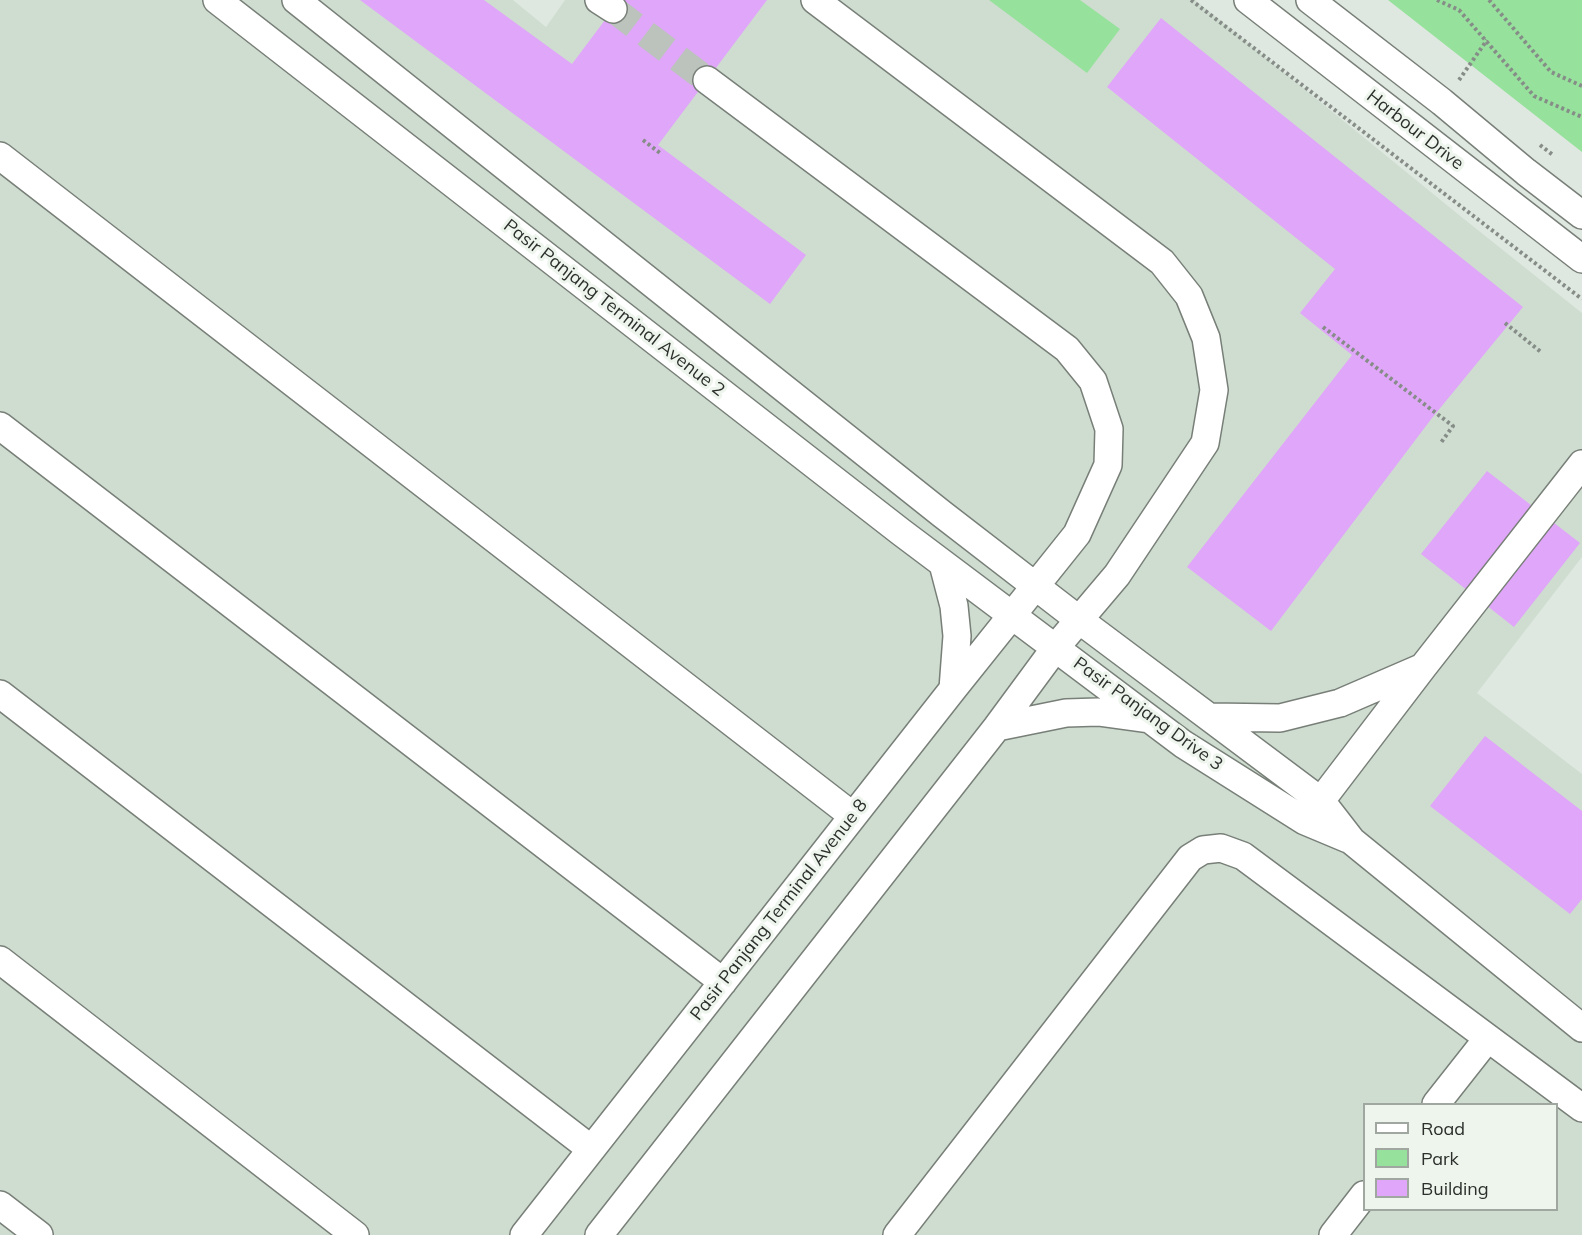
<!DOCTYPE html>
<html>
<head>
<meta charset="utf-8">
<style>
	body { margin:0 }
	#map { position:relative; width:1582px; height:1235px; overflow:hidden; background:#dfe8e0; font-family:Mulish,sans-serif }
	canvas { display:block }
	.legend { position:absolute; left:1363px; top:1103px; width:195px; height:108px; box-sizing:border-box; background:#edf5ed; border:2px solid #a0a6a0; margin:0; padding:8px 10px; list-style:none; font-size:18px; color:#2c2f2c }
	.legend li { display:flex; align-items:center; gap:12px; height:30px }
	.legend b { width:30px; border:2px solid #a0a6a0 }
</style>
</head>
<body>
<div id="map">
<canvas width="1582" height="1235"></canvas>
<ul class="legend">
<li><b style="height:8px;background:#fff"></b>Road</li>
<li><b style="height:16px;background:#96e19c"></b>Park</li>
<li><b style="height:16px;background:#e0a6f9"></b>Building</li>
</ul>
</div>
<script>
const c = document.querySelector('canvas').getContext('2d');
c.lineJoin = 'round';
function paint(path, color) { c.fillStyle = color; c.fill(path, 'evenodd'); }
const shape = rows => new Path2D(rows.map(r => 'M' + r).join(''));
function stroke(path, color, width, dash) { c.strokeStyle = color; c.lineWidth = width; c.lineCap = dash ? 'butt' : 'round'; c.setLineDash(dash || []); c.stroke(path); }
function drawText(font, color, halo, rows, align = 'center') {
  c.font = font + ' Mulish,sans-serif'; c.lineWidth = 6; c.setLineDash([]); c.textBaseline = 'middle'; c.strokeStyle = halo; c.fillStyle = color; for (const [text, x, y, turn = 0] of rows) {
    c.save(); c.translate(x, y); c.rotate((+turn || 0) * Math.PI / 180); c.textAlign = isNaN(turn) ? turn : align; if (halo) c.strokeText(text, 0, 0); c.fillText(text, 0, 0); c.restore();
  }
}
const built = shape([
	[0,0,513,0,546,27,565,0,1195,0,1464,219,1582,313,1582,557,1477,693,1582,774,1582,1235,0,1235],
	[1364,1104,1556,1104,1556,1210,1364,1210]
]);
const green = shape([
	[989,0,1080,0,1120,29,1087,73],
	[1388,0,1582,0,1582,152]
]);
const building = shape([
	[360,0,484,0,572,64,620,0,767,0,658,145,806,255,770,304],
	[1161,18,1523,307,1432,418,1271,631,1187,567,1352,355,1300,313,1335,269,1107,87],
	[1487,471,1580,543,1514,627,1421,554],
	[1485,736,1582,811,1582,899,1570,914,1430,806]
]);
const minorTunnel = shape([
	[613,9,707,80]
]);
const path = shape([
	[1191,0,1582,299],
	[1437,0,1459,10,1534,96,1582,117],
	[1489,0,1551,72,1582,86],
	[1459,80,1487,40],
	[643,140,660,153],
	[1540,145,1553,155],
	[1505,323,1541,352],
	[1323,327,1453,426,1440,444]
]);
const minor = shape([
	[217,0,901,532,1183,744,1305,821,1348,839],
	[296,0,942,514,1078,619,1321,801,1352,841,1582,1028],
	[599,0,613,9],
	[1248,0,1582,259],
	[1310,0,1442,102,1526,172,1582,215],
	[0,156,853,816],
	[0,426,723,982],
	[943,564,954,606,957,636,953,689],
	[0,694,591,1149],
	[1210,717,1280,718,1340,703,1421,668],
	[997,727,1066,713,1098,712,1149,719],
	[1310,815,1423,667,1582,464],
	[0,960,355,1235],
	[1436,1104,1488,1038],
	[0,1205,39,1235],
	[524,1235,953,689,1077,534,1108,465,1109,429,1093,381,1067,349,707,80],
	[599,1235,997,727,1056,647,1117,575,1205,443,1214,390,1206,338,1189,296,1162,262,815,0],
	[897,1235,1190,858,1203,850,1221,848,1243,856,1582,1108],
	[1333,1235,1364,1195]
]);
const streetNames = [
	["Harbour Drive",1415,130,38],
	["Pasir Panjang Terminal Avenue 2",614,308,38],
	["Pasir Panjang Drive 3",1148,714,36],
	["Pasir Panjang Terminal Avenue 8",779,910,-52]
];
paint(built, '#cfddd0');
paint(green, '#96e19c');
paint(building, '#e0a6f9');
stroke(minorTunnel, '#bbc3bc', 27, [27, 14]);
stroke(minor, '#787f78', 30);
stroke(path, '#868c87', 4, [3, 3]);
stroke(minor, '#fff', 27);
drawText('18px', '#2c2f2c', '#edf5ed', streetNames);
</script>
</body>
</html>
